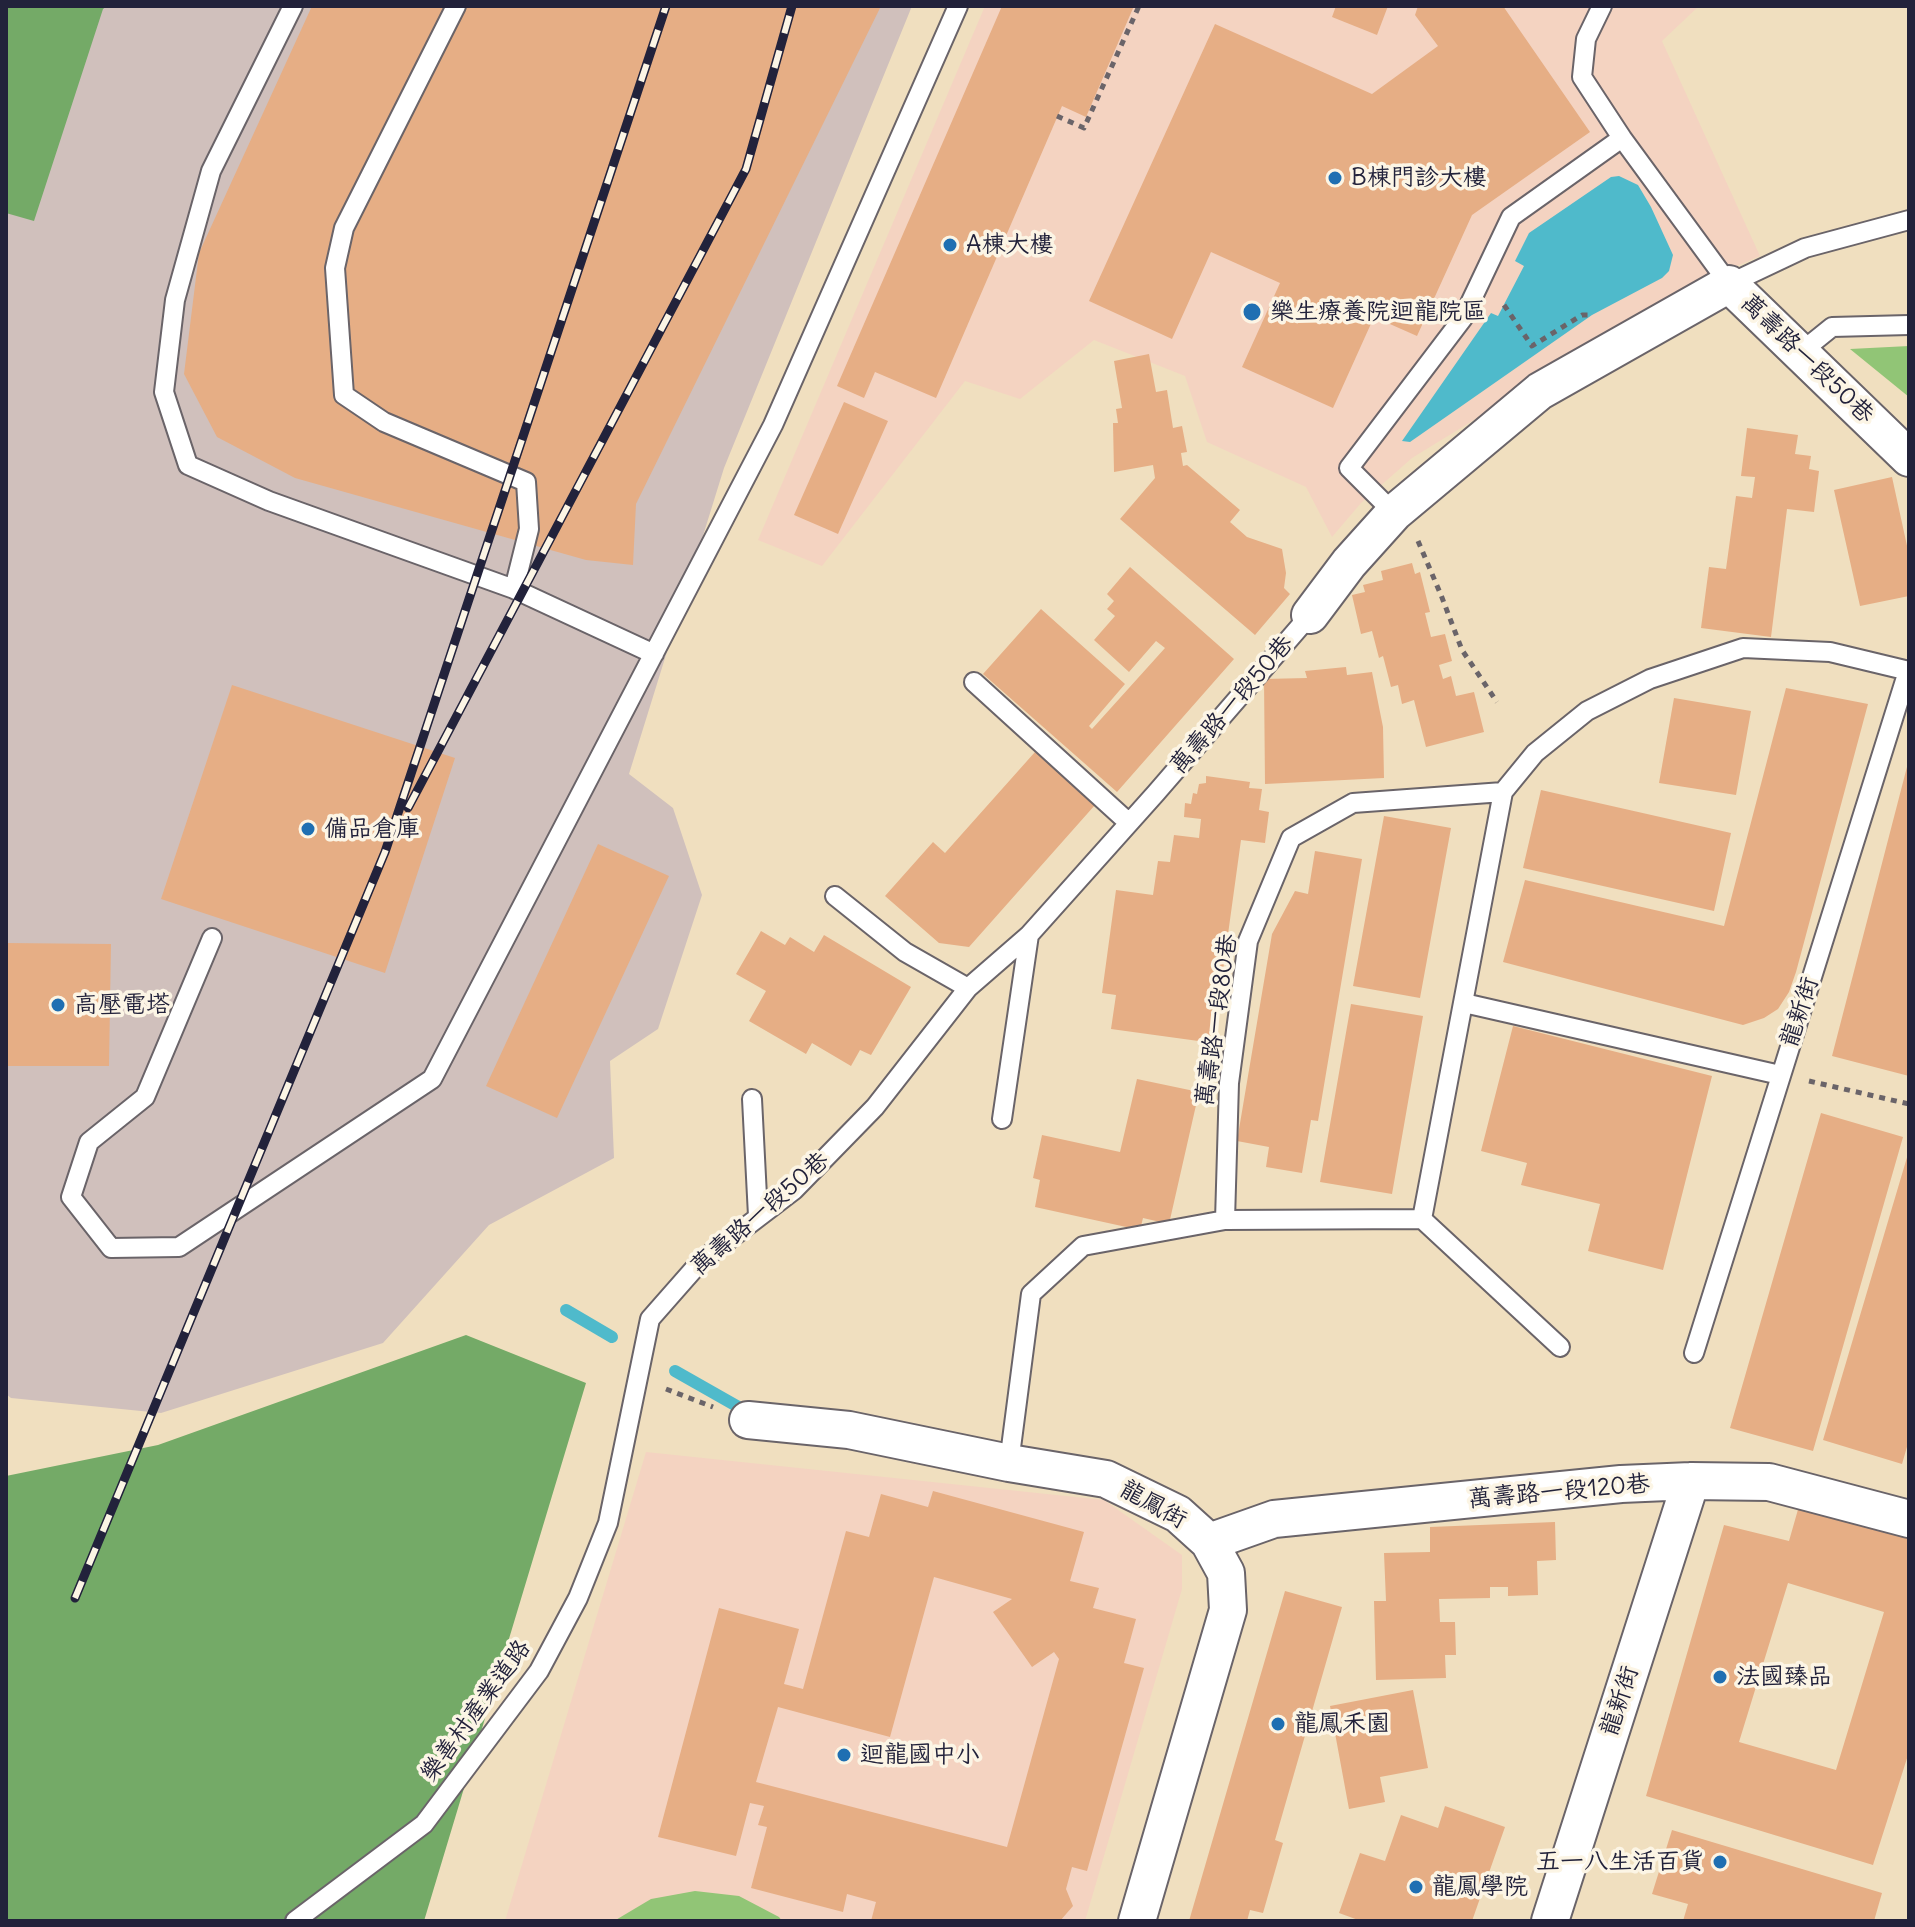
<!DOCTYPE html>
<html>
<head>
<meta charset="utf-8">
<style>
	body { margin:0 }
	#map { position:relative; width:1915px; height:1927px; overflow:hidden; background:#f0dfbf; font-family:Delius,sans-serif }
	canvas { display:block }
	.frame { position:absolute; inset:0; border:8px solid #22223b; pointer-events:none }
</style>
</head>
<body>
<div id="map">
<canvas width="1915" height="1927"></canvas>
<div class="frame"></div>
</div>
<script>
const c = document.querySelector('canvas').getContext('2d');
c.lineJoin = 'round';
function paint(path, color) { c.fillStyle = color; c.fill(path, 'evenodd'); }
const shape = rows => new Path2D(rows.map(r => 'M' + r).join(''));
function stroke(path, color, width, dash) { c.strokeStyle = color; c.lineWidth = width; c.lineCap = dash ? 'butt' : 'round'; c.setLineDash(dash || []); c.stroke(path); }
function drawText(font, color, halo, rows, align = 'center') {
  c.font = font + ' Delius,"LXGW WenKai TC",sans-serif'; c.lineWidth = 7; c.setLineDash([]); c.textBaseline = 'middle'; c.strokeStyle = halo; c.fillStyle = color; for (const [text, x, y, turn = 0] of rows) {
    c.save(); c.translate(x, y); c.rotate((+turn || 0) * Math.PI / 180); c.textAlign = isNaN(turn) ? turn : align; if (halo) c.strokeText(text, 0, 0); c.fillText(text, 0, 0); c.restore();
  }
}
const built = shape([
	[985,6,1699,6,1662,41,1760,256,1695,284,1412,458,1361,503,1332,537,1306,487,1207,442,1185,376,1094,340,1020,399,965,381,822,566,758,540],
	[646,1452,1104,1500,1182,1555,1182,1589,1085,1921,505,1921]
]);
const industrial = shape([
	[60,6,912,6,724,468,629,774,673,808,702,895,658,1029,610,1061,614,1158,489,1225,383,1343,161,1413,11,1398,6,1394,6,200]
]);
const green = shape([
	[1909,346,1909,397,1850,349],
	[695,1891,739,1896,779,1917,782,1921,614,1921,651,1899]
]);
const forest = shape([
	[6,6,107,6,103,9,34,221,6,213],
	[466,1335,586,1383,424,1921,6,1921,6,1476,158,1445]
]);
const water = shape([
	[1619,176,1638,185,1651,207,1673,255,1669,271,1662,278,1592,315,1410,442,1402,441,1491,313,1498,316,1524,266,1515,261,1529,233,1611,177]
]);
const stream = shape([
	[566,1310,612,1337],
	[675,1371,749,1413]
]);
const building = shape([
	[312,6,881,6,636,504,633,565,586,560,295,478,217,437,184,374,199,253],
	[1002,6,1134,6,1086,117,1062,106,936,398,875,372,864,398,837,386],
	[1336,6,1388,6,1377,35,1332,17],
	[1418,6,1503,6,1590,132,1472,215,1417,336,1374,317,1333,408,1242,367,1280,283,1211,252,1172,339,1089,301,1215,24,1372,94,1438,46,1415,15],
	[1149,354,1156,392,1167,390,1173,428,1182,426,1187,452,1181,453,1183,466,1187,465,1240,510,1230,522,1247,537,1282,549,1286,573,1284,588,1290,594,1255,635,1120,519,1155,478,1153,465,1114,472,1113,423,1118,423,1116,409,1122,408,1114,361],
	[844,402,888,421,838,534,794,515],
	[1747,428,1798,435,1795,454,1811,456,1809,469,1819,471,1814,512,1787,509,1771,637,1701,628,1709,567,1726,569,1736,496,1752,498,1755,477,1741,476],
	[1892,477,1909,555,1909,596,1860,606,1834,490],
	[1412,563,1415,574,1420,572,1430,612,1425,613,1431,637,1445,634,1452,661,1439,665,1443,679,1451,676,1456,696,1474,692,1484,732,1426,747,1414,700,1402,704,1398,685,1391,687,1383,656,1379,658,1372,631,1361,634,1352,595,1365,592,1363,585,1383,580,1381,571],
	[1130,567,1234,659,1117,792,983,674,1041,609,1125,684,1089,726,1092,729,1165,648,1156,641,1129,672,1094,640,1115,616,1107,609,1114,601,1107,594],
	[1346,667,1347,675,1372,672,1383,727,1384,778,1265,784,1264,679,1307,678,1305,671],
	[232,685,455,758,385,973,161,899],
	[1786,688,1868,704,1796,972,1789,992,1778,1009,1764,1018,1743,1025,1503,962,1525,880,1724,926],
	[1674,698,1751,711,1736,795,1659,783],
	[1035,752,1095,805,969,947,939,943,885,896,933,842,945,853],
	[1908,763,1909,763,1909,1076,1832,1056],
	[1206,776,1250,782,1249,788,1262,789,1259,810,1269,812,1265,843,1241,840,1213,1043,1111,1029,1116,995,1102,993,1116,890,1153,895,1158,861,1170,862,1174,835,1199,838,1201,819,1184,817,1185,803,1191,804,1193,793,1197,794,1199,784,1206,783],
	[1541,790,1731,833,1714,911,1523,868],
	[1384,816,1451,828,1420,998,1353,986],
	[598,844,669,876,557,1118,486,1086],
	[1315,851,1362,859,1318,1121,1311,1120,1302,1173,1266,1167,1269,1147,1237,1141,1272,934,1295,891,1308,894],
	[761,931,785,945,790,937,814,952,824,935,911,987,871,1055,860,1050,851,1066,812,1043,806,1054,749,1021,766,991,736,974],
	[6,943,111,944,109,1066,6,1066],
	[1351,1004,1423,1016,1392,1194,1320,1182],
	[1513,1026,1712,1076,1663,1270,1588,1251,1600,1204,1521,1185,1527,1163,1481,1151],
	[1137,1079,1199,1092,1169,1224,1143,1218,1140,1230,1035,1207,1040,1180,1033,1178,1042,1135,1120,1152],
	[1821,1113,1903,1137,1813,1451,1730,1428],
	[1908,1154,1909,1440,1902,1464,1823,1440],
	[933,1491,1084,1532,1070,1581,1099,1588,1093,1608,1136,1619,1124,1663,1144,1668,1087,1871,1072,1867,1066,1889,1073,1906,1060,1921,871,1921,876,1902,847,1894,843,1912,751,1888,767,1827,758,1825,764,1806,750,1803,736,1856,658,1837,719,1608,799,1629,784,1684,803,1689,846,1531,869,1537,881,1494,928,1507],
	[934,1577,1012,1599,993,1612,1032,1667,1054,1652,1059,1659,1007,1847,756,1782,778,1707,890,1737],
	[1801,1499,1909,1531,1909,1752,1873,1865,1646,1796,1724,1525,1789,1541],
	[1788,1583,1884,1612,1836,1770,1739,1742],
	[1555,1522,1556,1560,1537,1561,1538,1595,1508,1596,1508,1587,1490,1587,1490,1598,1439,1599,1440,1622,1455,1622,1456,1655,1445,1655,1446,1678,1376,1680,1374,1601,1386,1601,1384,1553,1430,1552,1430,1527],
	[1285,1591,1342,1607,1275,1840,1283,1843,1263,1913,1250,1910,1247,1921,1189,1921],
	[1413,1690,1428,1768,1380,1777,1385,1802,1349,1809,1330,1706],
	[1445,1806,1505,1827,1472,1921,1361,1921,1339,1913,1360,1853,1385,1861,1401,1815,1438,1828],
	[1672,1830,1882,1893,1874,1921,1683,1921,1688,1904,1652,1894]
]);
const path = shape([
	[1057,116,1084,128,1139,6],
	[1504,305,1532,346,1582,315,1591,315],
	[1418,541,1441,595,1462,650,1497,702],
	[1809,1081,1909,1104],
	[666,1389,713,1407]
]);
const lane = shape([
	[293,6,211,171,175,300,164,392,188,465,269,501,514,589,654,654],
	[456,6,344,228,335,268,344,395,384,422,526,482,529,529,514,589],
	[1602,6,1586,39,1582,77,1622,138],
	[1801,352,1832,327,1909,325],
	[1394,513,1349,468,1463,318,1511,217,1622,138,1729,284,1805,248,1909,220],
	[974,682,1129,823],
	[835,896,905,952,968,988],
	[212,938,145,1097,89,1142,71,1197,111,1248,179,1247,432,1079,773,425,958,6],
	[1464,1003,1780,1075],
	[752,1099,758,1216],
	[1002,1119,1029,935],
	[1422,1219,1503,792],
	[1225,1220,1229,1083,1248,941,1291,838,1353,803,1503,792,1535,753,1587,711,1650,679,1743,648,1830,652,1909,671],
	[1694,1353,1908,671],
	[1009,1463,1031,1294,1083,1246,1225,1220,1422,1219,1560,1347],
	[295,1921,424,1824,539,1671,578,1598,608,1523,650,1319,701,1261,794,1190,875,1107,968,988,1029,935,1156,793,1310,615]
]);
const street = shape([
	[1310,615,1349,563,1394,513,1540,391,1729,284,1909,458],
	[748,1420,849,1430,1009,1463,1106,1479,1178,1514,1209,1542,1226,1573,1228,1610,1137,1921],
	[1209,1542,1274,1519,1621,1484,1691,1481,1769,1482,1909,1519],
	[1550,1921,1691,1481]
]);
const rail = shape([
	[408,808,746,169,792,6],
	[75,1598,385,852,666,6]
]);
const markers = [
	[1335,178,8,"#1f6fb2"],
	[950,245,8,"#1f6fb2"],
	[1252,312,10,"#1f6fb2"],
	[308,829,8,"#1f6fb2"],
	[58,1005,8,"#1f6fb2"],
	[1720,1677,8,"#1f6fb2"],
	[1278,1724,8,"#1f6fb2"],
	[844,1755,8,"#1f6fb2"],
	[1720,1862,8,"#1f6fb2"],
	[1416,1887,8,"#1f6fb2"]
];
const poiNames = [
	["B棟門診大樓",1351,178],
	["A棟大樓",966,245],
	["樂生療養院迴龍院區",1270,312],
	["備品倉庫",324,829],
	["高壓電塔",74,1005],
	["法國臻品",1736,1677],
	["龍鳳禾園",1294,1724],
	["迴龍國中小",860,1755],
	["五一八生活百貨",1704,1862,"right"],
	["龍鳳學院",1432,1887]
];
const streetNames = [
	["萬壽路一段50巷",1807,359,44],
	["萬壽路一段50巷",1232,705,-49],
	["龍新街",1800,1012,-72],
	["萬壽路一段80巷",1217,1020,-82],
	["萬壽路一段50巷",760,1214,-41],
	["萬壽路一段120巷",1559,1492,-5],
	["龍鳳街",1153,1505,29],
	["龍新街",1620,1701,-72],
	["樂善村產業道路",476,1711,-54]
];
paint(built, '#f4d3c1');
paint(industrial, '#d0c0bc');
paint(green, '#91c576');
paint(forest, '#74aa67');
paint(water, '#4fbacb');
stroke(stream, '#4fbacb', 12);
paint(building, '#e6ae85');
stroke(lane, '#6a6469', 22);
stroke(street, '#6a6469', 40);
stroke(path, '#6a6469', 5, [6, 6]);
stroke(lane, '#fff', 18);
stroke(street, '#fff', 36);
stroke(rail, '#22223b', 9);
stroke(rail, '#fcf5e5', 6, [18]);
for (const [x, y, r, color] of markers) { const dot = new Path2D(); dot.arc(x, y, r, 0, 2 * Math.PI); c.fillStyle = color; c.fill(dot); stroke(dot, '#fcf5e5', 3); }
drawText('24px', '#22223b', '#fcf5e5', poiNames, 'left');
drawText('24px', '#22223b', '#fcf5e5', streetNames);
</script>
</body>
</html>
